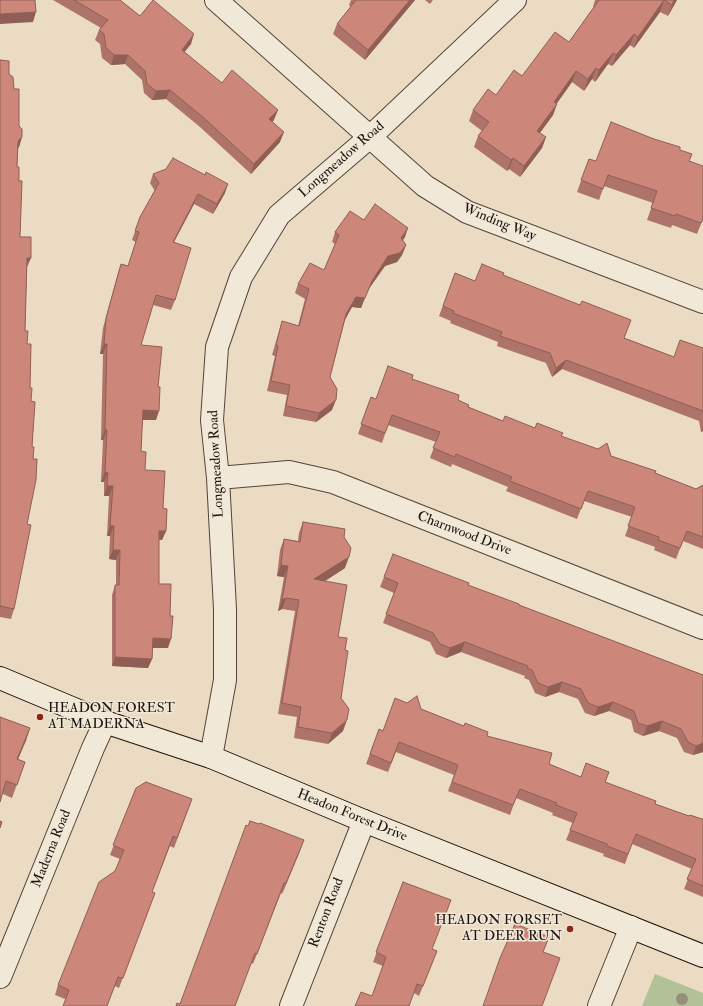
<!DOCTYPE html>
<html>
<head>
<meta charset="utf-8">
<style>
	body { margin:0 }
	canvas { display:block; background:#eadbc2 }
</style>
</head>
<body>
<canvas width="703" height="1006"></canvas>
<script>
const c = document.querySelector('canvas').getContext('2d');
c.lineJoin = 'round';
function paint(path, color) { c.fillStyle = color; c.fill(path, 'evenodd'); }
const shape = rows => new Path2D(rows.map(r => 'M' + r).join(''));
function stroke(path, color, width, dash) { c.strokeStyle = color; c.lineWidth = width; c.lineCap = dash ? 'butt' : 'round'; c.setLineDash(dash || []); c.stroke(path); }
function drawText(font, color, halo, rows, align = 'center') {
  c.font = font + ' "IM FELL Double Pica",serif'; c.lineWidth = 3; c.setLineDash([]); c.textBaseline = 'middle'; c.strokeStyle = halo; c.fillStyle = color; for (const [text, x, y, turn = 0] of rows) {
    c.save(); c.translate(x, y); c.rotate((+turn || 0) * Math.PI / 180); c.textAlign = isNaN(turn) ? turn : align; if (halo) c.strokeText(text, 0, 0); c.fillText(text, 0, 0); c.restore();
  }
}
const green = shape([
	[655,974,703,993,703,1006,642,1006]
]);
const street = shape([
	[216,0,425,186,467,212,703,302],
	[218,478,289,472,333,482,703,628],
	[211,757,225,680,225,609,218,478,212,420,217,347,241,277,279,215,370,137,515,0],
	[0,977,93,748,105,722],
	[291,1006,364,821],
	[599,1006,631,927]
]);
const secondary = shape([
	[0,678,105,722,211,757,364,821,703,956]
]);
const trees = [
	[682,999]
];
const wall = shape([
	[53,0,120,0,140,16,191,44,184,52,222,83,274,120,272,122,280,142,251,174,200,127,166,99,152,100,144,93,142,80,125,64,111,65,102,58,100,44,95,40,99,30,101,28],
	[351,0,415,0,365,60,333,34,337,24,351,7,349,5],
	[425,0,433,0,430,4],
	[595,0,677,0,668,16,660,12,634,48,630,45,612,66,608,64,595,82,592,79,584,91,572,82,557,103,553,115,540,133,546,137,542,148,520,177,509,169,507,171,474,147,478,136,482,131,469,121,473,110,496,95,569,42,594,7,593,7],
	[0,60,9,74,14,89,19,126,22,137,19,147,18,148,17,167,19,181,20,237,27,267,25,331,27,344,27,524,14,609,11,619,0,617],
	[680,150,689,161,703,219,697,234,672,225,671,228,647,220,653,203,604,186,599,200,577,192,589,159,596,161],
	[153,174,225,193,213,214,194,204,174,242,175,300,171,310,153,305,141,345,158,387,156,420,142,420,141,451,145,470,163,508,166,531,162,540,159,540,159,584,168,648,153,648,152,659,148,668,112,666,112,595,115,585,116,585,116,560,109,559,110,536,107,536,109,496,104,496,104,482,101,482,103,440,101,440,103,354,100,354,103,328,118,273,121,264,128,266,136,242,132,240,140,217,155,191,150,183],
	[364,220,405,237,403,240,406,245,402,255,397,262,385,266,368,290,361,308,352,307,345,320,330,377,332,410,316,422,283,416,287,395,267,391,275,356,272,355,279,331,282,321,298,326,305,299,295,293,298,284,324,270,335,244,332,242,335,232],
	[455,273,475,281,503,275,624,338,674,357,703,348,703,431,701,432,699,421,562,369,552,377,546,363,497,346,498,342,450,323,451,321,439,316],
	[371,397,376,399,458,400,468,407,503,421,535,428,561,436,696,489,703,485,703,549,683,541,676,559,654,550,655,547,625,536,632,517,584,501,577,519,506,491,508,487,452,464,451,467,430,458,436,442,388,425,382,443,358,434],
	[303,522,344,537,345,568,325,581,338,637,345,650,341,698,343,731,328,744,294,738,297,717,278,714,295,611,282,609,278,611,284,577,277,576,280,550,284,539,298,541,299,533],
	[384,577,468,585,519,605,703,675,703,752,693,755,684,752,677,738,659,731,643,736,634,732,631,720,609,711,594,716,585,713,578,699,559,692,545,697,535,693,529,680,524,678,525,676,461,652,446,658,436,654,430,642,383,623,394,593,380,587],
	[421,709,487,736,549,764,581,777,606,782,655,804,689,816,702,819,703,819,703,897,684,889,692,869,632,844,625,864,603,856,604,854,566,840,573,823,552,815,553,813,516,798,510,815,448,791,454,775,396,752,388,772,366,764,379,729,383,731],
	[0,717,30,728,18,760,25,762,12,798,3,794],
	[136,788,192,799,174,848,170,846,152,892,155,893,119,988,115,986,65,999,55,995,58,985,115,871,120,859,110,855],
	[300,851,282,894,281,893,253,964,252,963,180,1004],
	[403,882,432,949,433,961,419,996,414,993,372,996,383,966,373,962]
]);
const shadedWall = shape([
	[410,0,415,0,365,60,368,50],
	[664,0,660,12,634,48,638,37],
	[674,0,677,0,668,16,672,5],
	[36,12,33,22,0,24,0,14],
	[194,34,191,44,178,60,182,50],
	[634,34,630,45,612,66,616,55],
	[613,53,608,64,595,82,599,70],
	[114,55,128,55,125,64,111,65],
	[596,68,592,79,584,91,588,79],
	[576,71,572,82,550,113,554,102],
	[170,90,166,99,152,100,156,91],
	[557,104,553,115,533,142,537,131],
	[278,110,274,120,266,128,269,119],
	[284,132,280,142,251,174,254,164],
	[22,137,19,147,14,150,18,141],
	[546,137,542,148,520,177,524,166],
	[513,158,509,169,507,171,511,160],
	[228,184,225,193,213,214,217,204],
	[198,194,194,204,169,251,173,242],
	[408,228,405,237,398,247,401,238],
	[406,245,402,255,397,262,385,266,368,290,361,308,352,307,343,323,346,314,356,297,372,281,388,256],
	[27,258,31,258,27,267],
	[104,344,107,344,103,354,100,354],
	[566,360,562,369,552,377,556,368],
	[336,400,332,410,316,422,319,413],
	[143,410,159,411,156,420,139,420],
	[703,427,703,431,701,432],
	[105,430,107,430,103,440,101,440],
	[105,472,108,473,104,482,101,482],
	[107,486,113,486,109,496,104,496],
	[110,526,114,526,110,536,107,536],
	[159,531,166,531,162,540,156,540],
	[113,550,120,550,116,560,109,559],
	[349,557,345,568,311,590,314,579],
	[281,565,288,566,284,577,277,576],
	[286,598,282,609,278,611,282,600],
	[153,638,171,639,168,648,149,648],
	[465,642,461,652,446,658,450,648],
	[115,657,152,659,148,668,112,666],
	[562,682,559,692,545,697,548,687],
	[613,702,609,711,594,716,598,707],
	[347,720,343,731,328,744,332,733],
	[662,721,659,731,643,736,647,726],
	[30,728,26,741,12,772,17,759],
	[703,743,703,752,693,755,696,746],
	[304,840,300,851,282,894,286,883]
]);
const building = shape([
	[0,0,35,0,36,12,0,14,0,0],
	[74,0,120,0,140,16,153,0,194,34,182,50,222,83,232,70,278,110,269,119,284,132,254,164,204,118,170,90,156,91,147,84,145,71,128,55,114,55,106,48,104,34,99,30,108,20,74,0],
	[356,0,410,0,368,50,337,24,356,0],
	[599,0,674,0,672,5,664,0,638,37,634,34,616,55,613,53,599,70,596,68,588,79,576,71,554,102,557,104,537,131,546,137,524,166,513,158,511,160,478,136,489,122,473,110,488,89,496,95,514,70,522,76,555,32,569,42,599,0],
	[0,60,9,61,9,74,13,77,14,89,19,89,19,126,22,129,22,137,18,141,17,167,19,167,19,181,22,181,20,237,31,237,31,258,27,258,25,331,28,331,27,344,31,344,30,388,32,388,31,401,35,402,32,447,34,447,33,459,37,459,36,480,27,524,31,525,14,609,0,606,0,60],
	[611,122,654,139,680,147,680,150,692,154,689,161,703,166,703,219,701,223,676,214,675,216,651,208,657,191,608,175,603,189,581,180,589,159,596,161,611,122],
	[173,158,205,175,206,172,228,184,217,204,198,194,173,242,191,248,175,300,156,295,141,345,162,347,158,387,160,387,159,411,143,410,141,451,146,452,145,470,165,471,163,508,167,509,166,531,159,531,159,584,171,584,170,616,173,616,171,639,153,638,152,659,115,657,115,585,119,585,120,550,113,550,114,526,110,526,113,486,107,486,108,473,105,472,107,430,105,430,107,344,104,344,106,318,121,264,128,266,139,232,135,231,140,217,159,183,153,174,166,169,173,158],
	[375,204,408,228,401,238,406,245,400,253,388,256,372,281,365,298,356,297,346,314,330,377,337,389,336,400,319,413,286,406,290,385,271,381,278,346,276,345,282,321,299,326,309,289,298,284,310,263,324,270,339,235,335,232,350,211,364,220,375,204],
	[482,264,504,273,503,275,580,305,582,301,631,320,624,338,674,357,680,340,703,348,703,413,703,411,566,360,556,368,550,353,500,336,502,332,453,313,454,311,443,306,455,273,475,281,482,264],
	[388,366,413,375,412,379,459,395,458,400,469,405,468,407,503,421,505,416,535,428,537,423,563,433,561,436,598,449,607,443,611,456,656,471,655,473,696,489,703,485,703,537,687,531,680,548,658,540,659,537,628,526,635,507,588,491,581,509,510,481,512,477,456,454,455,457,433,448,440,432,392,415,385,433,361,424,371,397,376,399,388,366],
	[303,522,345,529,344,537,351,548,349,557,314,579,347,585,338,637,347,638,345,650,348,651,341,698,349,709,347,720,332,733,298,727,301,707,282,703,299,600,286,598,282,600,288,566,281,565,284,539,300,542,303,522],
	[393,554,469,583,468,585,519,604,519,605,703,675,703,743,696,746,688,742,681,729,662,721,647,726,638,723,634,711,613,702,598,707,588,703,581,689,562,682,548,687,538,683,532,670,527,668,528,666,465,642,450,648,440,644,433,633,386,614,398,583,384,577,393,554],
	[417,696,421,709,464,726,465,723,488,732,487,736,552,753,549,764,581,777,586,763,609,772,605,782,656,801,655,804,689,816,690,815,702,819,703,819,703,886,687,879,696,859,636,834,628,854,607,846,607,844,570,830,577,813,556,805,557,803,520,789,513,805,452,782,458,765,399,742,391,763,370,754,379,729,383,731,395,698,407,703,417,696],
	[0,717,30,728,17,759,25,762,17,785,6,781,0,802,0,717],
	[146,782,192,799,177,838,173,836,152,892,155,893,123,978,118,977,107,1006,63,1006,69,990,58,985,99,882,115,871,124,850,113,845,136,788,146,782],
	[0,821,2,822,0,828,0,821],
	[250,821,259,824,260,823,304,840,286,883,284,883,257,954,255,953,235,1006,176,1006,177,1003,180,1004,246,825,248,826,250,821],
	[403,882,451,900,432,949,437,951,423,986,417,984,409,1006,355,1006,361,992,372,996,386,957,376,952,403,882],
	[515,924,549,937,543,952,560,958,542,1006,483,1006,500,958,515,924]
]);
const markers = [
	[40,717,4,"#8f2418"],
	[570,929,4,"#8f2418"]
];
const streetNames = [
	["Longmeadow Road",342,160,-41],
	["Winding Way",499,223,22],
	["Longmeadow Road",217,464,-93],
	["Charnwood Drive",464,534,21],
	["Headon Forest Drive",352,816,22],
	["Maderna Road",52,849,-68],
	["Renton Road",327,913,-69]
];
const poiNames = [
	["HEADON FOREST",48,709],
	["AT MADERNA",48,725],
	["HEADON FORSET",562,921,"right"],
	["AT DEER RUN",562,937,"right"]
];
paint(green, '#b2c197');
stroke(street, '#52453c', 24);
stroke(secondary, '#1f130f', 24);
stroke(street, '#f1e8d7', 22);
stroke(secondary, '#f1e8d7', 22);
c.fillStyle = '#968f7a';
for (const [x, y] of trees) { c.beginPath(); c.arc(x, y, 6, 0, 2 * Math.PI); c.fill(); }
paint(wall, '#af7469');
paint(shadedWall, '#8f5e55');
paint(building, '#cc877a');
stroke(building, '#8f5e55', 1);
for (const [x, y, r, color] of markers) { const dot = new Path2D(); dot.arc(x, y, r, 0, 2 * Math.PI); c.fillStyle = color; c.fill(dot); stroke(dot, '#f1e8d7', 1.5); }
drawText('14px', '#1f130f', '#f1e8d7', streetNames);
drawText('14px', '#1f130f', '#f1e8d7', poiNames, 'left');
</script>
</body>
</html>
